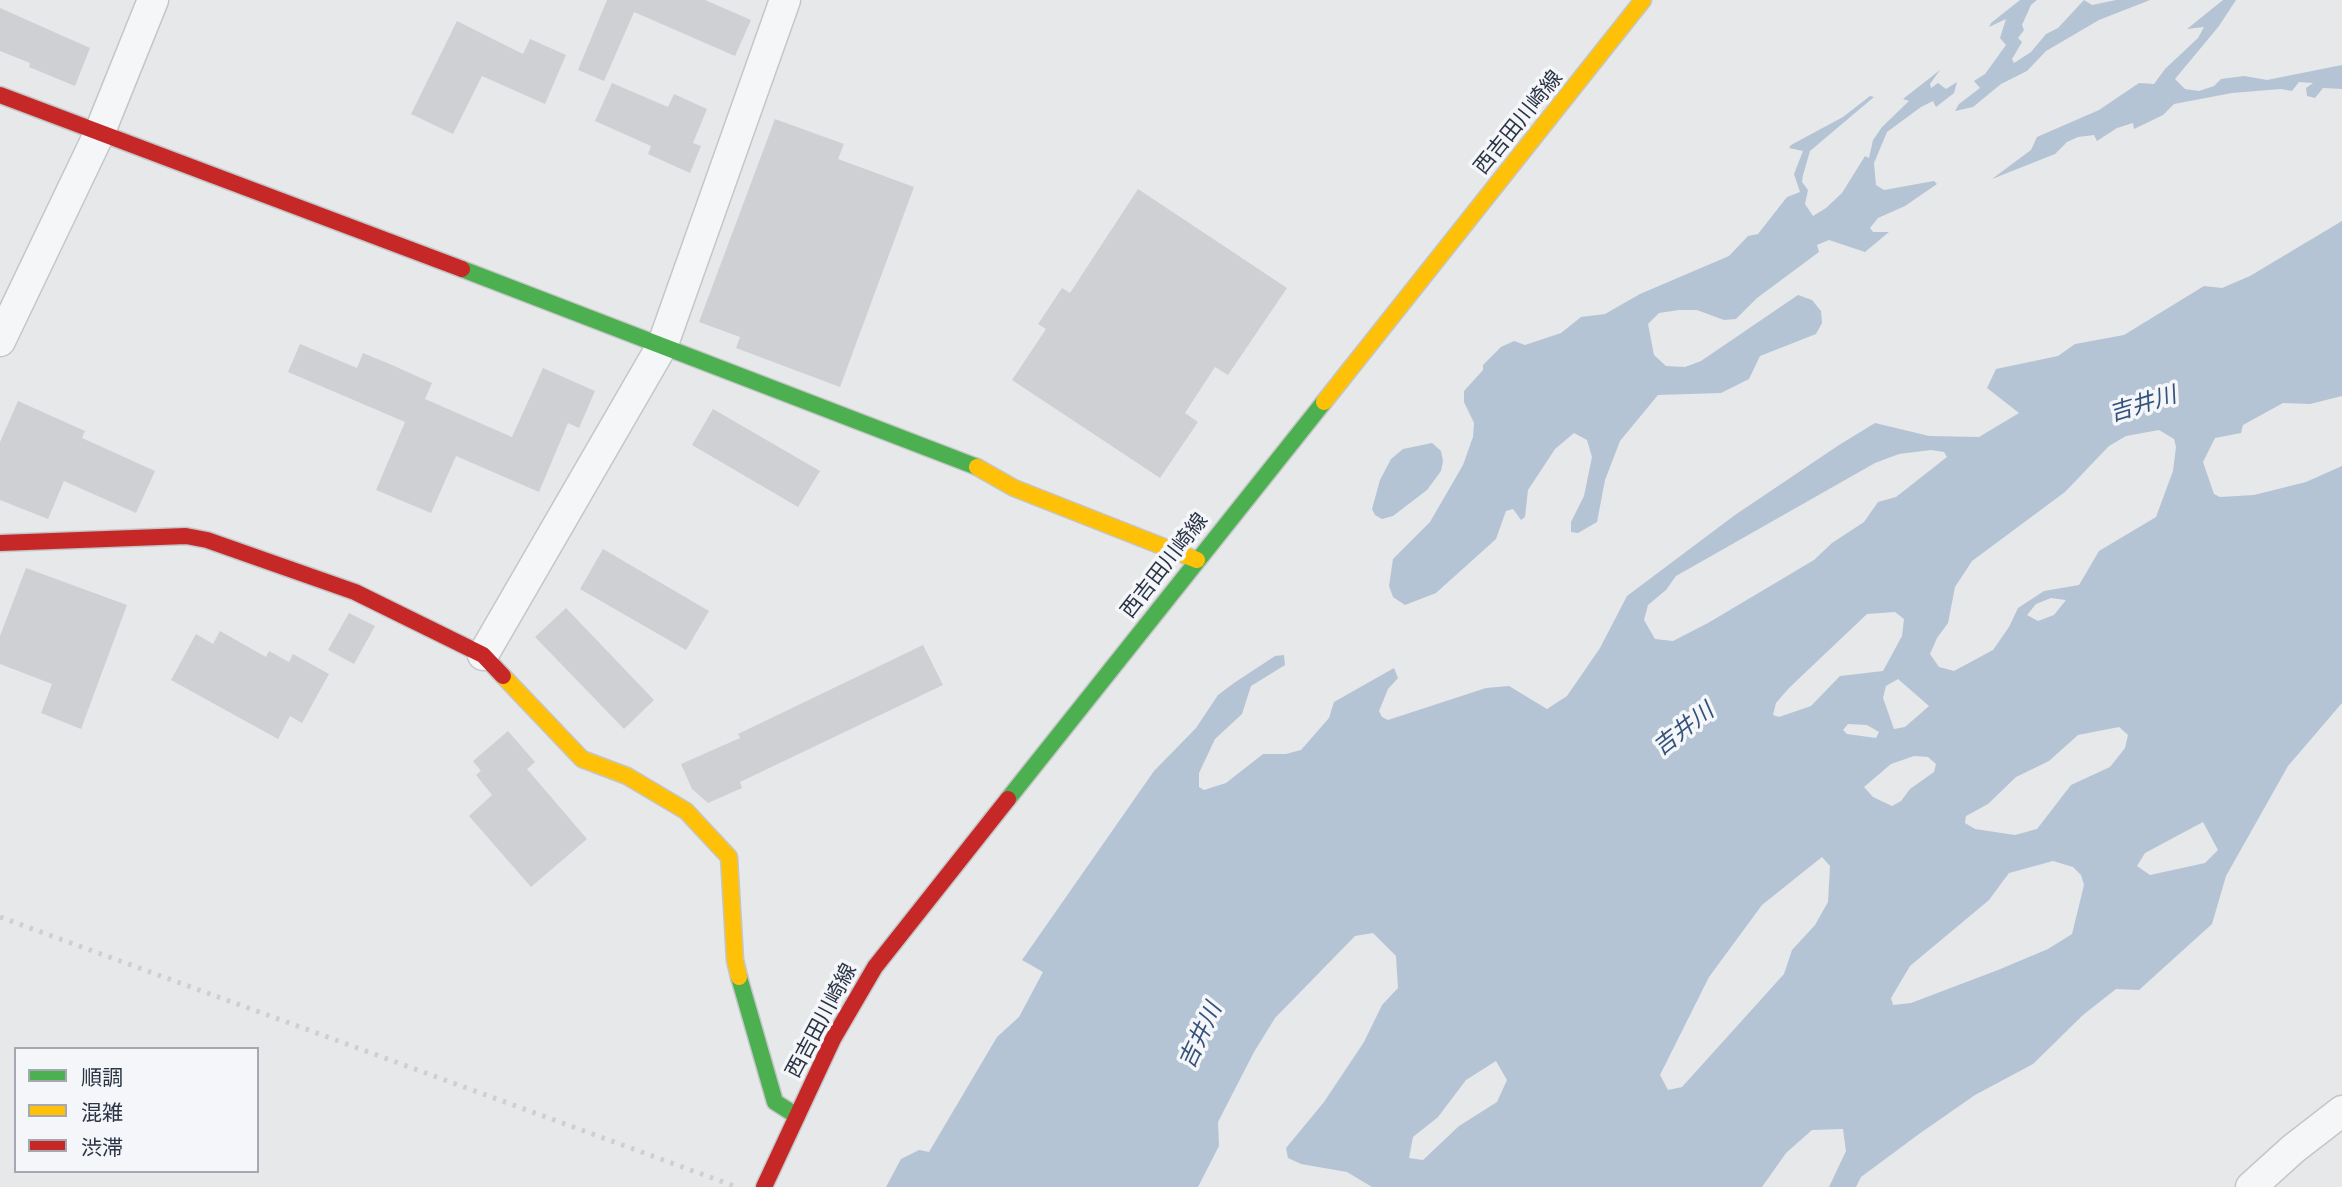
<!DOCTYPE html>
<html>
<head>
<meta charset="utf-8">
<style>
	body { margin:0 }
	#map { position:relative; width:2342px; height:1187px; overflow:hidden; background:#e6e8ea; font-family:Arial,"Noto Sans JP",sans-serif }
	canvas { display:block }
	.legend { position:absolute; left:14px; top:1047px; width:245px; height:126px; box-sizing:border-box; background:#f4f6f9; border:2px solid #a4a8b1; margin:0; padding:9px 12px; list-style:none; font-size:21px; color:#2b3445 }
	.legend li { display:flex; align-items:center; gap:14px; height:35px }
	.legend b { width:35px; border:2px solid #a4a8b1 }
</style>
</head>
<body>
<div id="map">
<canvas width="2342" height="1187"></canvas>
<ul class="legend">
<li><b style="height:9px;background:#4caf50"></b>順調</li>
<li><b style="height:9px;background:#ffc107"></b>混雑</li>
<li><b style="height:9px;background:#c62828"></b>渋滞</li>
</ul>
</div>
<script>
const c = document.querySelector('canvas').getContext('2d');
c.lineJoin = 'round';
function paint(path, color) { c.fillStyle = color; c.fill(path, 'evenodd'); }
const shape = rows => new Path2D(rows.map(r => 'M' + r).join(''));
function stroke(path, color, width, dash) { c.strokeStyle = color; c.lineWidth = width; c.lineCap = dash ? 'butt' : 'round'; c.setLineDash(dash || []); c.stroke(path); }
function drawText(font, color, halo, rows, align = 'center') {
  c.font = font + ' Arial,"Noto Sans JP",sans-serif'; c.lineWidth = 7; c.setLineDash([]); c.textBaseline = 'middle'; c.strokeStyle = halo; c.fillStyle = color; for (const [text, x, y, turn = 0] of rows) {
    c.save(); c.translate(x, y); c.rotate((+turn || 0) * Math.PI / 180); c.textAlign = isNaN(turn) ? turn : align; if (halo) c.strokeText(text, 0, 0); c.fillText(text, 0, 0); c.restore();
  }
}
const water = shape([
	[2020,0,2037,0,2031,5,2022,25,2024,30,2018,38,2022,42,2012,59,2014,63,2031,52,2046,34,2058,28,2084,0,2092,5,2116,0,2150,0,2099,20,2046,51,2027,71,2001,84,1973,107,1955,111,1959,104,1980,88,1974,81,1985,74,2006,45,2000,38,2006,19,1989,27,1991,23],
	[2223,0,2236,0,2219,26,2175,79,2185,89,2199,91,2214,86,2221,79,2244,76,2267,80,2342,65,2342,89,2323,88,2315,98,2307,96,2306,88,2313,83,2299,82,2292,91,2281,89,2232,93,2174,104,2163,115,2134,129,2133,123,2117,128,2097,141,2094,135,2078,137,2067,142,2055,154,1992,179,2031,150,2037,137,2099,110,2139,83,2154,84,2165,69,2198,38,2204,27,2187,29],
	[1940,70,1930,84,1931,88,1938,83,1946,89,1957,82,1954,93,1936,107,1933,101,1921,107,1887,132,1874,163,1876,185,1884,190,1934,181,1937,184,1905,206,1878,218,1870,228,1873,232,1889,232,1865,252,1829,240,1817,245,1819,252,1757,298,1736,319,1724,320,1697,310,1679,310,1659,313,1648,324,1654,355,1666,366,1685,367,1701,361,1798,295,1812,300,1821,311,1822,323,1816,334,1760,356,1749,379,1721,393,1658,395,1620,441,1605,480,1597,522,1578,533,1571,532,1571,522,1584,496,1592,457,1587,440,1574,433,1555,449,1528,490,1525,517,1521,520,1513,509,1506,511,1496,539,1436,593,1405,605,1393,597,1389,586,1393,559,1430,522,1463,465,1473,437,1474,423,1464,402,1464,391,1483,370,1483,365,1501,347,1514,341,1525,345,1561,333,1581,317,1605,314,1640,294,1729,256,1748,236,1758,234,1787,197,1800,192,1794,174,1803,151,1789,148,1791,145,1843,117,1870,96,1874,97,1810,151,1803,175,1802,182,1808,190,1805,204,1813,216,1826,208,1842,193,1865,156,1869,158,1873,140,1882,127,1909,101,1903,99],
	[2342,221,2342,396,2310,404,2283,403,2243,425,2241,433,2215,438,2203,462,2214,494,2220,497,2254,495,2306,482,2342,466,2342,703,2288,766,2226,876,2212,924,2139,990,2116,989,2083,1015,2033,1064,1975,1095,1919,1134,1861,1177,1856,1187,1829,1187,1846,1151,1843,1129,1812,1130,1786,1153,1762,1187,1372,1187,1347,1172,1301,1164,1288,1158,1286,1148,1324,1102,1364,1042,1382,1005,1398,988,1396,956,1373,933,1355,936,1275,1018,1254,1052,1218,1122,1219,1146,1198,1187,886,1187,901,1159,919,1150,929,1152,997,1037,1019,1017,1043,972,1022,960,1154,771,1196,728,1218,695,1234,683,1275,656,1284,655,1285,665,1251,686,1242,714,1215,739,1199,773,1199,787,1204,790,1226,783,1263,754,1286,754,1301,750,1329,718,1334,702,1394,668,1398,678,1388,689,1379,711,1382,717,1388,720,1486,688,1509,686,1547,709,1567,696,1600,648,1627,596,1735,515,1839,445,1875,423,1929,436,1979,437,2019,413,1987,388,1996,369,2058,356,2075,344,2124,335,2204,286,2222,288,2250,276],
	[2159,430,2174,439,2176,447,2173,471,2156,517,2099,551,2079,585,2044,591,2018,608,2009,627,1993,650,1954,671,1939,667,1930,654,1937,638,1948,623,1955,587,1972,561,2065,492,2109,446,2126,436],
	[1931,450,1944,452,1947,457,1896,497,1878,502,1864,522,1832,543,1814,560,1708,623,1673,641,1655,639,1644,620,1648,605,1666,590,1676,576,1875,463,1899,454],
	[2051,598,2066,600,2054,615,2038,621,2027,615,2036,604],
	[1895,612,1904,619,1902,636,1883,671,1840,676,1811,706,1779,717,1773,715,1776,703,1789,688,1867,614],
	[1898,679,1929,706,1905,727,1894,729,1883,698,1886,686],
	[1848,724,1867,725,1879,732,1876,738,1847,734,1843,730],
	[2119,727,2128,735,2125,748,2110,767,2071,785,2037,829,2015,835,1975,829,1965,823,1966,816,1988,804,2016,777,2049,761,2078,735],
	[1914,756,1928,757,1936,764,1934,772,1910,789,1901,801,1892,806,1873,797,1864,787,1891,764],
	[2203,822,2218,850,2205,863,2150,875,2137,866,2145,853],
	[1822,857,1830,866,1828,902,1815,925,1792,950,1784,974,1682,1087,1668,1090,1660,1075,1709,977,1762,905],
	[2053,861,2073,867,2081,875,2084,885,2072,934,2048,949,1998,970,1911,1003,1893,1005,1891,998,1910,966,1989,900,2009,873],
	[1496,1061,1507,1080,1497,1102,1459,1126,1423,1160,1409,1158,1413,1137,1438,1117,1466,1080],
	[1432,443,1441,451,1443,461,1441,471,1427,490,1393,516,1382,519,1375,515,1372,509,1380,480,1391,459,1403,449]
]);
const building = shape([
	[607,0,705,0,751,20,735,56,634,12,604,81,578,70],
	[0,8,90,48,75,86,29,67,30,63,0,51],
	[457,21,523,54,530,39,566,55,545,104,482,76,453,134,411,114],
	[612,83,668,107,674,94,707,109,693,143,701,146,690,173,648,154,651,146,595,121],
	[775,119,844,144,838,159,914,187,840,387,736,348,740,337,699,322],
	[1138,189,1287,288,1228,375,1215,367,1185,413,1198,422,1160,478,1012,380,1046,329,1038,324,1062,288,1070,293],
	[300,344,357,368,363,353,392,365,432,383,425,399,512,437,543,368,595,391,579,428,568,423,539,492,456,456,431,513,376,490,405,422,288,372],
	[18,401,85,431,82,438,155,471,136,513,64,481,48,519,0,500,0,442],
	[713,409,820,471,798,507,692,445],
	[603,549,709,611,686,650,580,589],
	[26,568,127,605,81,729,41,713,52,684,0,664,0,636],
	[566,608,654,700,624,729,535,637],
	[349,613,375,626,354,664,328,650],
	[220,631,266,657,269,651,289,662,293,654,329,674,302,723,290,716,278,739,171,680,196,634,213,644],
	[923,645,943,685,740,782,742,788,708,803,692,789,681,764,740,738,738,734],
	[508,731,535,762,527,769,587,839,531,887,469,816,492,795,476,775,481,771,473,761]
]);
const street = shape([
	[0,341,99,134,153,0],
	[483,655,663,344,785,0],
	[2251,1187,2293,1149,2342,1111]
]);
const fast = shape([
	[462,269,977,467],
	[1008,799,1324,402],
	[739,977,775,1102,797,1116]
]);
const slow = shape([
	[1324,402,1643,0],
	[977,467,1014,488,1197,560],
	[503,676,582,759,627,776,686,811,729,857,735,960,739,977]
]);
const jam = shape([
	[0,95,462,269],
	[0,543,186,536,207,540,355,592,483,655,503,676],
	[764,1187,833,1039,875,967,1008,799]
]);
const rail = shape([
	[0,917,737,1187]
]);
const streetNames = [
	["西吉田川崎線",1519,123,-51],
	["西吉田川崎線",1165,566,-52],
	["西吉田川崎線",822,1021,-62]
];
const waterNames = [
	["吉井川",2143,405,-17],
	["吉井川",1684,730,-38],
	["吉井川",1201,1036,-65]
];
paint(water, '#b4c4d5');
paint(building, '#ced0d3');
stroke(street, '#c4c6c8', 33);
stroke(fast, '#c4c6c8', 19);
stroke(slow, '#c4c6c8', 19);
stroke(jam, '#c4c6c8', 19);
stroke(street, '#f5f6f7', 30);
stroke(fast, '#4caf50', 16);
stroke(slow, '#ffc107', 16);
stroke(jam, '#c62828', 16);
stroke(rail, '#cecfd2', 5, [3.5, 7]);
drawText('21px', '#2b3445', '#f4f6f9', streetNames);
drawText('italic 23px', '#34527a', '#f4f6f9', waterNames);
</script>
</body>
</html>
